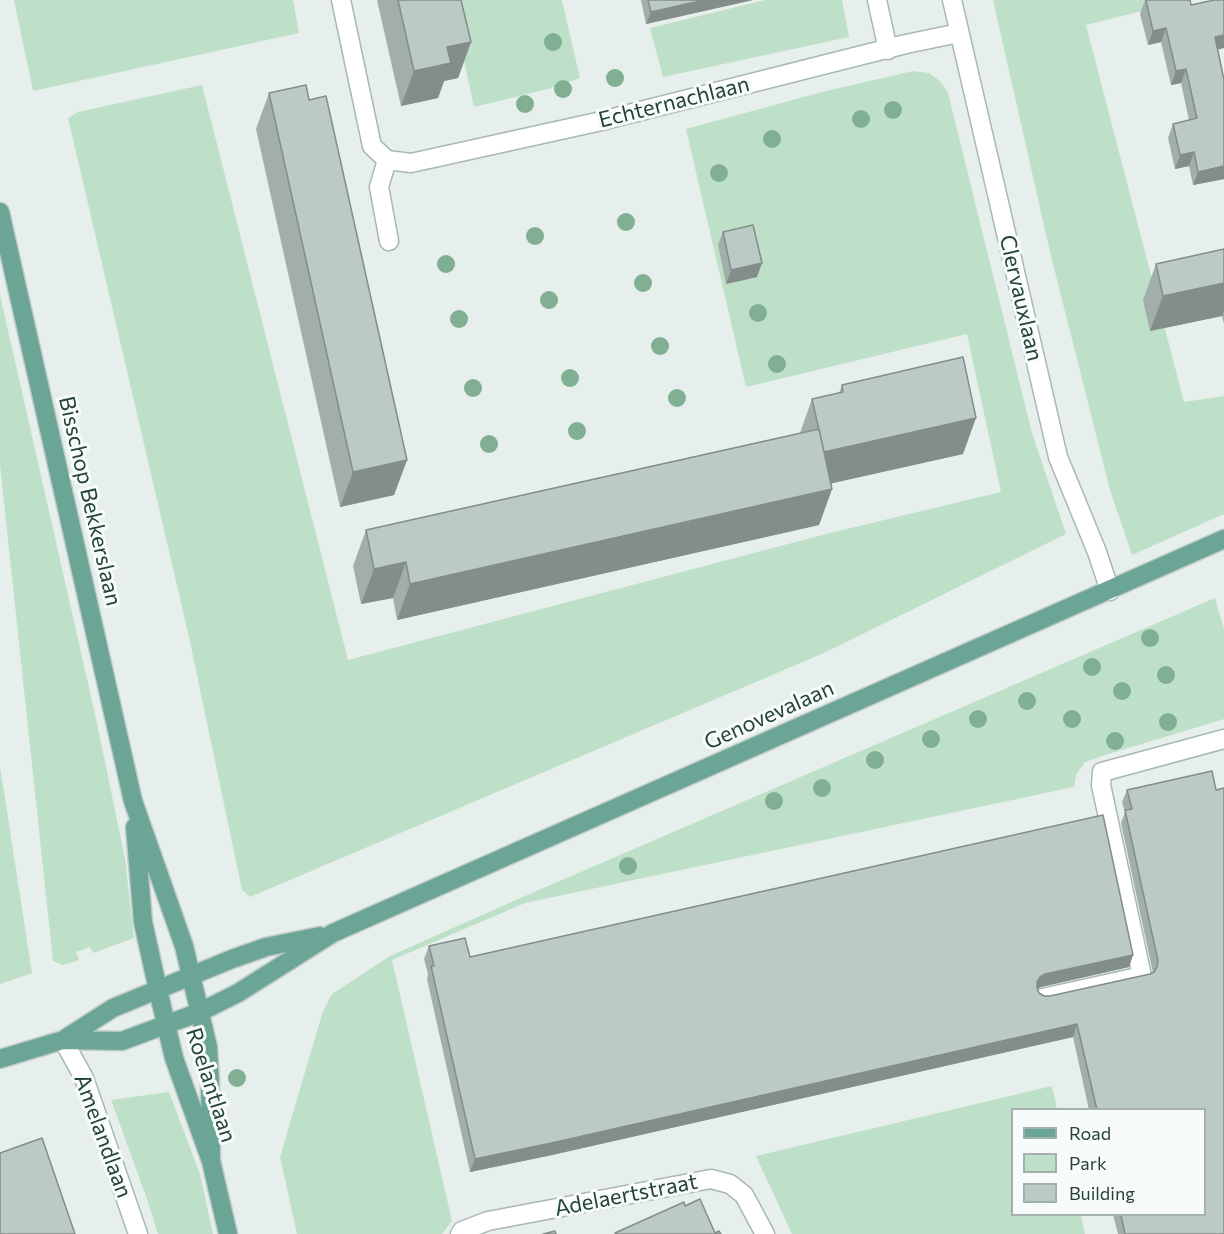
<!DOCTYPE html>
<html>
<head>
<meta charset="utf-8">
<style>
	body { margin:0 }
	#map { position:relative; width:1224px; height:1234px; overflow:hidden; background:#e6efeb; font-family:Commissioner,sans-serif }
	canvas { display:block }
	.legend { position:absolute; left:1011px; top:1108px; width:195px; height:108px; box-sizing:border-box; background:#f7fbf9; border:2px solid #a3b1ad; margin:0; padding:8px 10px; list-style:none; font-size:18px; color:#24423a }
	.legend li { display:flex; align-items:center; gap:12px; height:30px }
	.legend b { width:30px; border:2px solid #a3b1ad }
</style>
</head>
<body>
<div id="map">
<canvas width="1224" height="1234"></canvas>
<ul class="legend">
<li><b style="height:8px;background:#6aa596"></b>Road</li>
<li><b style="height:16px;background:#bfe0c8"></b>Park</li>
<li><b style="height:16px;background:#bbcac4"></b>Building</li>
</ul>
</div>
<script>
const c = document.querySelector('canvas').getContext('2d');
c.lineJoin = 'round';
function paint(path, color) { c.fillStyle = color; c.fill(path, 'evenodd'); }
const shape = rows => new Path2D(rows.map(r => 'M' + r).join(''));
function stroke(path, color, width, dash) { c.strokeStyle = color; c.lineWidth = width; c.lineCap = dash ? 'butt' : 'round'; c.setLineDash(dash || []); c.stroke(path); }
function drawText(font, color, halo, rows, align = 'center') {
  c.font = font + ' Commissioner,sans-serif'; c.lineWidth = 6; c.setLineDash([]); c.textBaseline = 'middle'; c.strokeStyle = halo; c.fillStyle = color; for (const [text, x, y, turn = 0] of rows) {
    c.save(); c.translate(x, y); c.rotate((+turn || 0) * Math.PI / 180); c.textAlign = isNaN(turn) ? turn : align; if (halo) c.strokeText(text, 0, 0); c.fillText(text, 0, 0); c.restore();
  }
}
const green = shape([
	[14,0,293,0,299,33,33,91],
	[451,0,562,0,580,78,548,89,474,107],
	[765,0,842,0,849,37,663,77,650,28],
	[993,0,1186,0,1086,25,1184,402,1224,396,1224,514,1132,555,1110,490,1050,252],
	[913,71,929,73,941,82,948,93,1032,433,1066,534,824,653,250,897,242,890,189,637,68,118,78,112,202,85,348,660,826,534,1001,492,967,334,746,387,686,129,822,92],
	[0,295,97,723,125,859,134,938,93,953,90,947,76,952,79,960,63,965,53,961,0,465],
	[1215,598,1224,629,1224,719,1102,756,1085,762,1076,775,1074,787,525,903,392,960,452,1221,442,1234,297,1234,280,1157,323,1011,332,994,390,956,525,896],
	[0,766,32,973,0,984],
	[1052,1086,1057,1109,1012,1110,1012,1214,1081,1215,1085,1234,792,1234,756,1156],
	[169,1092,200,1174,213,1234,158,1234,147,1199,111,1100]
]);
const minor = shape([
	[341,0,372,146,387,160,411,163,597,122,906,44,959,33],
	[877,0,888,50],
	[952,0,1058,457,1097,552,1110,591],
	[387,160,379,187,389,241],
	[1043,998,1142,976,1101,785,1102,772,1224,739],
	[63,1040,84,1078,138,1234],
	[460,1234,462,1231,488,1221,711,1179,730,1184,744,1195,765,1234]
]);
const major = shape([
	[0,212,133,801,184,946,208,1047,210,1083,211,1161],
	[135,827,143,922,158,990,174,1058,211,1161,228,1234],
	[63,1040,122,1041,200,1012,238,993,333,933,1224,539],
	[0,1059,63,1040,113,1008,232,959,266,947,320,936]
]);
const trees = [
	[553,42],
	[615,78],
	[563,89],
	[525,104],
	[893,110],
	[861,119],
	[772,139],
	[719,173],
	[626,222],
	[535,236],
	[446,264],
	[643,283],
	[549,300],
	[758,313],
	[459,319],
	[660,346],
	[777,364],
	[570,378],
	[473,388],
	[677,398],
	[577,431],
	[489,444],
	[1150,638],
	[1092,667],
	[1166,675],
	[1122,691],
	[1027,701],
	[978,719],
	[1072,719],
	[1168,722],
	[931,739],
	[1115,741],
	[875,760],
	[822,788],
	[774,801],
	[628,866],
	[237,1078]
];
const wall = shape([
	[377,0,461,0,471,42,458,78,444,81,438,98,401,106],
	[641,0,753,0,646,24],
	[1145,0,1191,5,1224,0,1224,48,1217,50,1224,80,1224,179,1193,185,1189,166,1175,169,1168,138,1173,124,1189,120,1181,83,1171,85,1161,42,1148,45,1140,14],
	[269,93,407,460,394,495,340,507,256,129],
	[723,232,757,277,726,284,718,245],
	[1224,249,1224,324,1222,316,1150,331,1143,300,1156,264],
	[842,385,963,454,831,483,832,489,819,525,397,620,393,598,361,604,353,566,366,530,800,433,812,399,839,393],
	[1212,771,1216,790,1224,788,1224,1234,1118,1234,1113,1215,1204,1215,1204,1110,1089,1110,1073,1037,552,1155,470,1172,427,979,428,974,424,959,429,946,465,938,470,957,1103,815,1133,955,1129,967,1041,987,1037,989,1039,993,1044,996,1050,996,1150,974,1153,973,1121,823,1125,812,1122,802,1127,790]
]);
const shadedWall = shape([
	[704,0,753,0,646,24,651,12],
	[1166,28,1161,42,1148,45,1153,31],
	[1224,35,1224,48,1210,51,1215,37],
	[471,42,458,78,444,81,438,98,401,106,414,71,447,47],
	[1186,69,1181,83,1171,85,1176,71],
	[1194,152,1189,166,1175,169,1180,155],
	[1224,166,1224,179,1193,185,1198,172],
	[762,263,757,277,726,284,731,270],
	[1224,283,1224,311,1222,316,1150,331,1163,296],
	[976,418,963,454,811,488,824,452],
	[407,460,394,495,340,507,353,472],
	[832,489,819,525,397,620,410,584],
	[406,562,393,598,361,604,374,569],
	[1133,955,1129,967,1041,987,1036,989,1037,982,1040,977,1045,974],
	[1077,1024,1073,1037,552,1155,470,1172,475,1159]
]);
const building = shape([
	[398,0,461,0,471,42,447,47,451,63,414,71,398,0],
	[648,0,704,0,651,12,648,0],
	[1146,0,1190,0,1191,5,1214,0,1224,0,1224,35,1215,37,1224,80,1224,166,1198,172,1194,152,1180,155,1173,124,1197,118,1186,69,1176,71,1166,28,1153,31,1146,0],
	[306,85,309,100,326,96,407,460,353,472,269,93,306,85],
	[753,225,762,263,731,270,723,232,753,225],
	[1224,249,1224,283,1163,296,1156,264,1224,249],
	[963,357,976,418,824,452,812,399,843,392,842,385,963,357],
	[819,429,832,489,410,584,406,562,374,569,366,530,819,429],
	[1212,771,1216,790,1224,788,1224,1234,1125,1234,1121,1215,1204,1215,1204,1110,1097,1110,1077,1024,556,1142,475,1159,431,966,434,966,429,946,465,938,470,957,1103,815,1133,955,1045,974,1040,977,1037,982,1037,988,1039,993,1044,996,1050,996,1150,974,1154,972,1157,967,1158,961,1125,810,1132,809,1127,790,1212,771],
	[42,1138,75,1234,0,1234,0,1153,42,1138],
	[700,1199,715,1233,719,1231,721,1234,616,1234,615,1233,684,1202,685,1206,700,1199],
	[555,1231,556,1234,543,1234,555,1231]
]);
const streetNames = [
	["Echternachlaan",674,102,-14],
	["Clervauxlaan",1021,298,77],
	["Bisschop Bekkerslaan",90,501,77],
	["Genovevalaan",769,715,-24],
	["Roelantlaan",211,1085,72],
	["Amelandlaan",103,1136,70],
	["Adelaertstraat",626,1195,-11]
];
paint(green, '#bfe0c8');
stroke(minor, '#a8b8b2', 21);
stroke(major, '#c2cac8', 21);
stroke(minor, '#fff', 18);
stroke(major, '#6aa596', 18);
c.fillStyle = '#80af93';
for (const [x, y] of trees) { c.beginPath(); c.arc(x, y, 9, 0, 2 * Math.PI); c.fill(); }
paint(wall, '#a1aea9');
paint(shadedWall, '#838d89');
paint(building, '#bbcac4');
stroke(building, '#838d89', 1.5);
drawText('22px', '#24423a', '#f7fbf9', streetNames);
</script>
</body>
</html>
